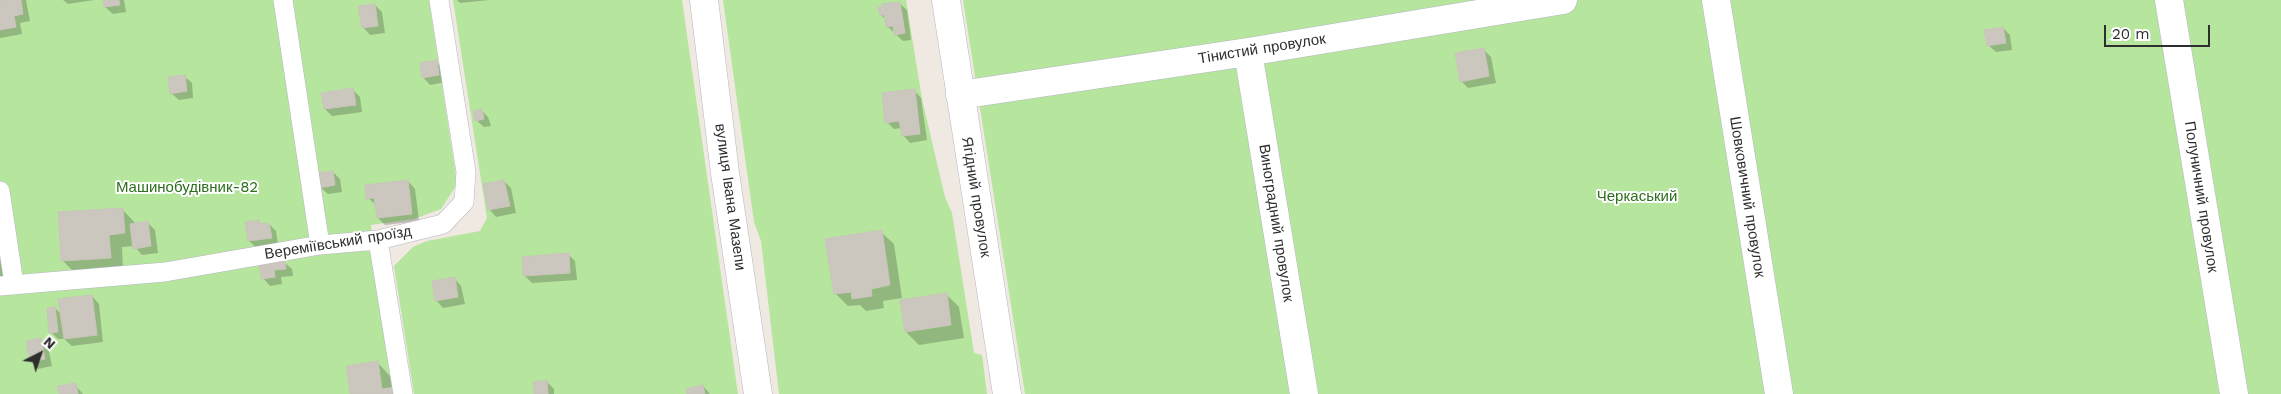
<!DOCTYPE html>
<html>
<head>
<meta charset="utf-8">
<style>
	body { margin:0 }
	#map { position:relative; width:2281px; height:394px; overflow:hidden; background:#efe9e1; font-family:"Work Sans",sans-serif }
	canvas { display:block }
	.north { position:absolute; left:15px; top:329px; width:50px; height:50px; -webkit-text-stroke:4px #fff; paint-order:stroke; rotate:41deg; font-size:14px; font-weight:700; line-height:20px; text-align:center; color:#2e2e2e }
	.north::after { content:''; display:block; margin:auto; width:18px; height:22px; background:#2e2e2e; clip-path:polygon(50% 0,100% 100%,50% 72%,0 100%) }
	.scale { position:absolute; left:2104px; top:25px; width:106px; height:22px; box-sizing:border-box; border:2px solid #2e2e2e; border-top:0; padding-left:6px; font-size:15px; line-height:18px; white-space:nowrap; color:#2e2e2e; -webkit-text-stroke:4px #fff; paint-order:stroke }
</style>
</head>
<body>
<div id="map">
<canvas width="2281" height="394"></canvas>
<div class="north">N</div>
<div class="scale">20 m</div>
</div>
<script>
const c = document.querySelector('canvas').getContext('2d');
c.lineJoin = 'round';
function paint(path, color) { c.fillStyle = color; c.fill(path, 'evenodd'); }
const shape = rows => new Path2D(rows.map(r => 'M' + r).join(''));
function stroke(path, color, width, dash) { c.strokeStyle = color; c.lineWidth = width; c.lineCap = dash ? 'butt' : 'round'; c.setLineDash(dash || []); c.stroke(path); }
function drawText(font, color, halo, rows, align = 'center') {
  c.font = font + ' "Work Sans",sans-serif'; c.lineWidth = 4; c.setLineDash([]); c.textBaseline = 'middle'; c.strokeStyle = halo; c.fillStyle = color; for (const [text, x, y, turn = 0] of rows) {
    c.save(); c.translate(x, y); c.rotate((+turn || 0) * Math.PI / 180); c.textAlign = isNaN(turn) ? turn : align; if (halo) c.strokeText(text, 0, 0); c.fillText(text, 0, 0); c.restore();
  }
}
const green = shape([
	[0,0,429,0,456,176,456,186,441,209,414,219,371,225,375,266,394,394,0,394],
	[453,0,682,0,738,394,414,394,394,266,413,247,427,241,480,231,487,218],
	[723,0,906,0,922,99,945,197,952,213,974,353,982,355,987,394,779,394,761,241,754,222],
	[963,0,2281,0,2281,394,1025,394]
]);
const shadow = shape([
	[0,0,26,0,30,21,20,23,22,34,0,38],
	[63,0,94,0,68,4],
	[104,0,124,0,126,12,113,14,105,7],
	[457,0,489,0,460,3],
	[899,3,907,10,911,40,903,41,887,26,886,20,881,15],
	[375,5,382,12,385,33,370,35,363,27],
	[2003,28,2010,35,2012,50,1996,52,1988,45],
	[1484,50,1491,57,1496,83,1468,88,1461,81],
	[436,62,443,69,446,82,430,85,423,77],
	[184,76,192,83,193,98,179,100,171,93],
	[353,90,360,97,362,112,332,116,325,109],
	[914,90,921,98,927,140,910,143,903,135,902,128,894,129,887,122],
	[481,110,488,117,491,126,484,127,476,120],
	[333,172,340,179,342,192,328,194,320,187],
	[408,181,415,189,419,221,385,225,378,218,376,205,368,198],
	[504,181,511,188,516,213,496,217,489,209],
	[122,209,136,224,148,223,155,230,158,253,142,255,134,246,122,247,123,270,75,273,62,260],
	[259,222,262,225,269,224,276,231,278,245,257,248,249,241,247,223],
	[881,232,894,244,902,298,883,301,884,308,866,311,860,305,848,306,835,293],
	[568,254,575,261,577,280,532,283,525,276],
	[0,259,6,289,0,290],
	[284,262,292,269,293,276,281,277,282,284,270,286,263,278],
	[454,278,461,286,465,304,443,308,436,300],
	[946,294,959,307,964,338,919,345,906,332],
	[92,296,99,304,103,342,72,346,64,339,58,339,51,332,55,308,62,315],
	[41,339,48,347,52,366,38,369,31,362],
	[378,363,390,376,392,388,351,394],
	[546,381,554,389,554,394,536,394],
	[75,385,83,394,60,394],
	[703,386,710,394,689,394]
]);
const building = shape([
	[0,0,21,0,23,14,14,16,16,27,0,30,0,0],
	[103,0,119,0,120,5,104,7,103,0],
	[900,2,905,33,894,35,893,26,886,27,884,15,880,15,878,7,882,7,882,4,900,2],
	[375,4,378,26,362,28,358,6,375,4],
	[2003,27,2006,43,1987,46,1984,30,2003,27],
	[1484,48,1489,76,1460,82,1455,53,1484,48],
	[437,60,439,75,422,78,420,63,437,60],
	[185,75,187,91,170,94,168,77,185,75],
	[353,88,356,105,324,109,321,93,353,88],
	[915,89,920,134,902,136,899,121,885,123,882,93,915,89],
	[482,109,484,119,475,121,473,111,482,109],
	[333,171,335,185,319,188,317,173,333,171],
	[408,180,412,214,377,218,374,198,366,199,365,185,408,180],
	[504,180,510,206,488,210,483,184,504,180],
	[123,208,125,233,109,235,111,258,61,261,58,212,123,208],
	[259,220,259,224,269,223,272,238,248,241,245,222,259,220],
	[148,221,151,246,133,249,130,224,148,221],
	[882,230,890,285,871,289,872,296,852,299,851,292,834,294,825,239,882,230],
	[569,253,570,273,523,276,522,257,569,253],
	[285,261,286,269,274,270,275,277,261,279,259,264,285,261],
	[455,277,458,297,435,301,432,281,455,277],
	[947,293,951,325,905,332,900,300,947,293],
	[92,295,97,335,64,339,58,299,92,295],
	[55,307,58,332,49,333,47,308,55,307],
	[41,338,45,359,30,362,26,341,41,338],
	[378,361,382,389,395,387,397,394,350,394,346,366,378,361],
	[547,380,548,394,534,394,533,382,547,380],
	[76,383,78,394,59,394,57,386,76,383],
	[703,385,705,394,687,394,686,389,703,385]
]);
const service = shape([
	[283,0,320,245],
	[0,191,14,284],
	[378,240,403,394],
	[0,286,165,272,320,245,378,240,443,224,464,202,466,172,439,0]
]);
const minor = shape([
	[704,0,725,173,758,394],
	[946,0,1007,394],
	[1716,0,1779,394],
	[2169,0,2234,394],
	[1248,52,1304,394],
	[960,95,1248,52,1563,0]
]);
const streetNames = [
	["Тінистий провулок",1262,49,-9],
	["вулиця Івана Мазепи",730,197,82],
	["Ягідний провулок",976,197,81],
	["Шовковичний провулок",1747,197,81],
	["Полуничний провулок",2201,197,81],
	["Виноградний провулок",1276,223,81],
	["Вереміївський проїзд",338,243,-9]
];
const parkNames = [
	["Машинобудівник-82",187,188],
	["Черкаський",1637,197]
];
paint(green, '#b6e59e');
paint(shadow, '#0003');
paint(building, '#cbc7bf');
stroke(building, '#cbc5ba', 1);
stroke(service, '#b4b7c1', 20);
stroke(minor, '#b4b7c1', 29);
stroke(service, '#fff', 19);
stroke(minor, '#fff', 28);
drawText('15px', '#2e2e2e', '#fff', streetNames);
drawText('15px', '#2c6e1b', '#fff', parkNames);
</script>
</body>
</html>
